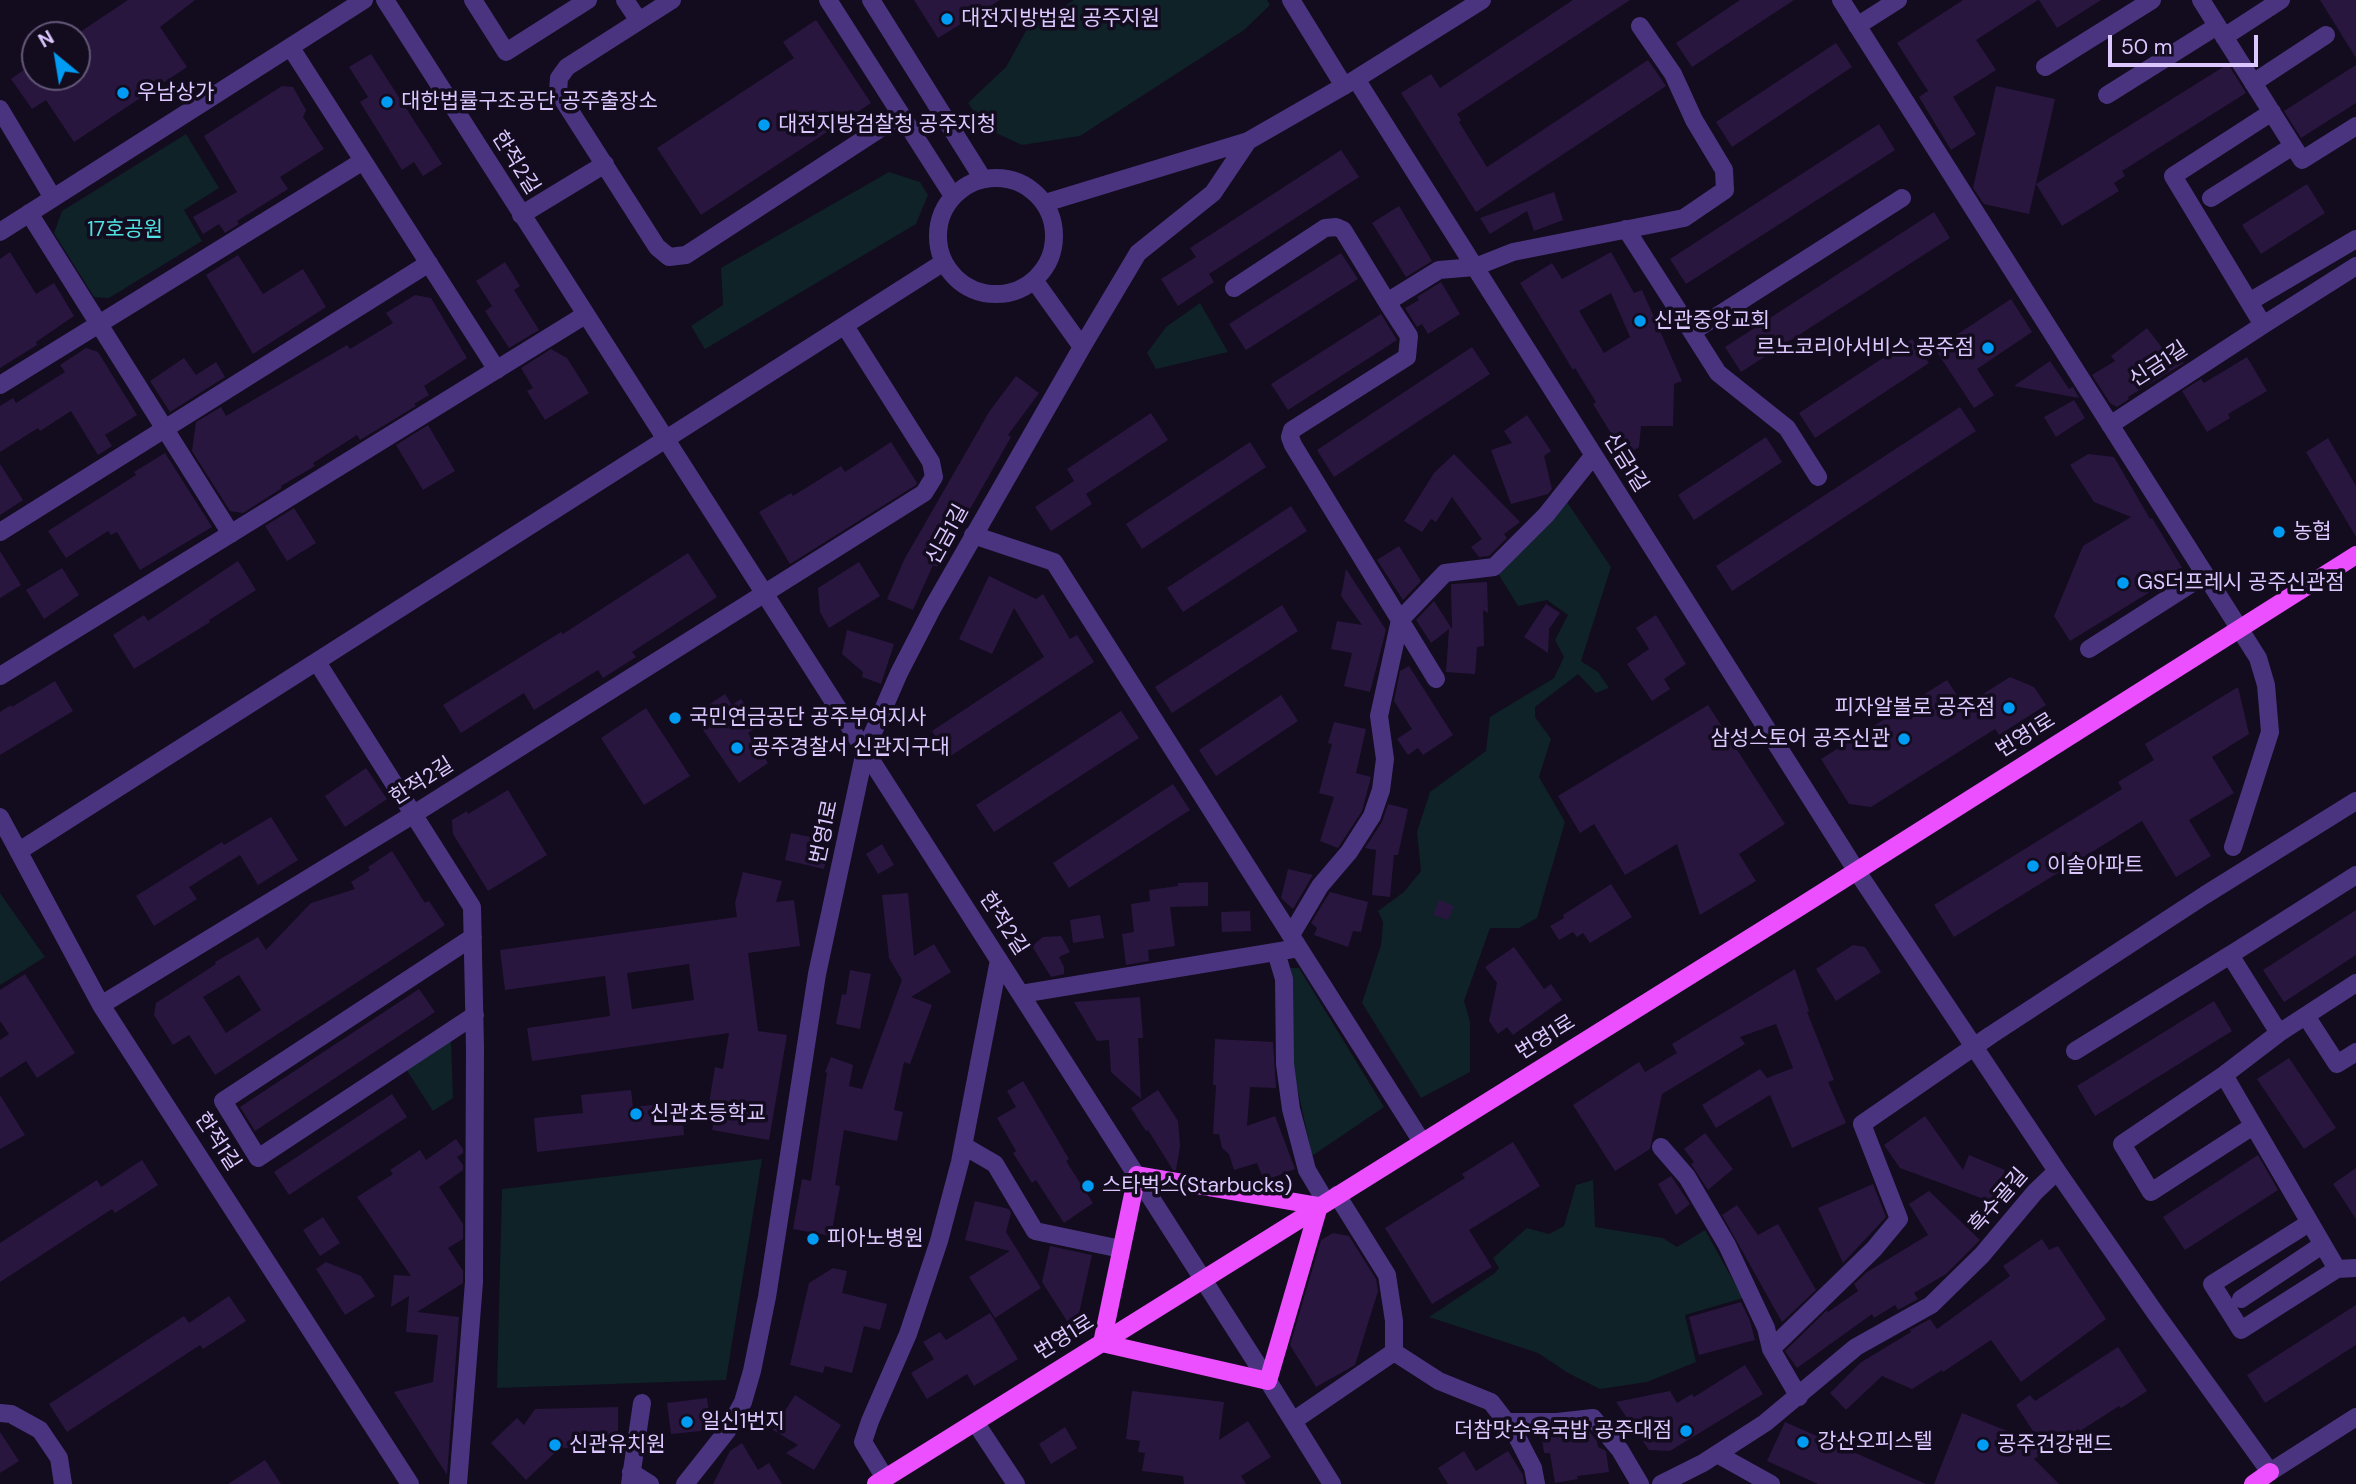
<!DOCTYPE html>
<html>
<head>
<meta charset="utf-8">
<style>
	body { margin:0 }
	#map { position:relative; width:2356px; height:1484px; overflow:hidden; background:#130b1e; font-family:"DM Sans",sans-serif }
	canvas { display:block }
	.north { position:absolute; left:21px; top:21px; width:70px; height:70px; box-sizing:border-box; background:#130b1e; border:2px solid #635778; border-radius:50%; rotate:330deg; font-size:19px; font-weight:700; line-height:28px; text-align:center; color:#dcc8ff }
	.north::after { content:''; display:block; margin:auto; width:24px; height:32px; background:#009bf3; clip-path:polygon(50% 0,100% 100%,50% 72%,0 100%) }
	.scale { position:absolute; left:2108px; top:35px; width:150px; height:32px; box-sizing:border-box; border:4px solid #dcc8ff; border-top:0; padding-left:9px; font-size:21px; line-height:24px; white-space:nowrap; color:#dcc8ff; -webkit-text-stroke:5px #130b1e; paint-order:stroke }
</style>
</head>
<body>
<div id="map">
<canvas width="2356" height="1484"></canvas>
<div class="north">N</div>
<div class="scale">50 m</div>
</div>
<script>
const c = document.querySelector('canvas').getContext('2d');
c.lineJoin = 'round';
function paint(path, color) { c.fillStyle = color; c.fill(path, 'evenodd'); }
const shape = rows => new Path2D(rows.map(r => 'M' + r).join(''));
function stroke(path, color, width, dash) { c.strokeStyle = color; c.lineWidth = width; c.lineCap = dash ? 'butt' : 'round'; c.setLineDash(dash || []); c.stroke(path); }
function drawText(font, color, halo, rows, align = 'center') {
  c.font = font + ' "DM Sans","Noto Sans KR",sans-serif'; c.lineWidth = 7; c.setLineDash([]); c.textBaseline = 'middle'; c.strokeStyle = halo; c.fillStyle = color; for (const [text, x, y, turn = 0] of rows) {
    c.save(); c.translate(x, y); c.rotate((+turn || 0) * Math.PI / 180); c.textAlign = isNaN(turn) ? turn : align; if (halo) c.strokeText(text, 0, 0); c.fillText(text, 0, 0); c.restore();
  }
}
const green = shape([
	[1074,0,1267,0,1270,5,1244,30,1080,136,1022,145,985,128,968,103,1006,67,1027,29],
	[186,134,219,188,184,210,202,241,109,298,94,297,54,233,62,211],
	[889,172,920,182,928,195,916,224,705,349,691,326,723,305,721,268],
	[1200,303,1228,352,1156,369,1147,353,1166,327],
	[1567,502,1611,567,1581,661,1598,672,1609,688,1596,693,1578,674,1535,707,1535,717,1551,739,1539,777,1565,822,1537,918,1519,928,1490,928,1464,1001,1470,1021,1470,1072,1421,1098,1362,1003,1381,945,1383,922,1378,911,1404,892,1421,871,1417,832,1430,792,1486,751,1490,717,1554,678,1564,657,1555,640,1568,615,1547,600,1518,606,1499,575],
	[0,893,45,957,0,985],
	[1290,968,1299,968,1384,1107,1312,1156,1292,1063],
	[451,1041,453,1098,433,1111,406,1069],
	[762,1159,726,1380,497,1388,502,1189],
	[1593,1180,1595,1227,1663,1238,1677,1247,1705,1230,1743,1298,1685,1315,1696,1362,1647,1382,1600,1389,1568,1373,1538,1353,1429,1317,1495,1273,1499,1268,1493,1258,1527,1228,1549,1234,1564,1226,1576,1185]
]);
const building = shape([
	[128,0,195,0,160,27,187,67,74,142,46,100,32,109,11,79,35,62,35,77,77,77,77,34],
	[914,0,1000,0,938,38],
	[1573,0,1630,0,1457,114,1461,120,1459,122,1487,167,1648,60,1666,86,1476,212,1401,93,1431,74,1440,88],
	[1740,0,1794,0,1692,67,1676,43],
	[1963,0,2038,0,1976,40,1996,70,1953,97,1976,134,1951,150,1919,97,1928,91,1897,43],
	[2039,0,2101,0,2057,28],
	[2320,0,2356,0,2356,58],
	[816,20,871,103,701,215,657,148,794,58,783,42],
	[1836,43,1852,67,1732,147,1716,122],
	[371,54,442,164,423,176,414,162,402,170,360,102,368,97,349,67],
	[2228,64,2246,93,2122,171,2125,176,2114,183,2119,191,2062,226,2036,184],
	[2356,65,2356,103,2301,138,2284,111],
	[282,86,293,87,306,110,303,117,324,149,280,177,288,189,237,221,239,224,225,233,219,224,203,234,193,217,237,192,204,136],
	[1996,86,2055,99,2029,214,1984,204,1973,188],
	[1879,124,1895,150,1686,284,1670,259],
	[1341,150,1359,177,1209,274,1214,282,1178,306,1161,279,1196,257,1190,248],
	[2307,184,2325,213,2261,254,2242,225],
	[1554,192,1563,220,1534,231,1527,211,1490,234,1480,218],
	[1399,206,1432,261,1406,277,1372,223],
	[1934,212,1950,238,1741,372,1725,347],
	[10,252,36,294,54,283,74,316,36,342,37,345,0,368,0,259],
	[1611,252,1634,293,1642,290,1682,381,1674,384,1673,426,1641,426,1639,447,1625,456,1593,404,1596,402,1575,368,1573,370,1520,283,1552,263,1562,279],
	[1611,293,1630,337,1604,353,1579,311],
	[1341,253,1358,279,1246,350,1229,324],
	[238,255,263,294,303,269,326,307,253,354,206,275],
	[505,262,520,286,514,290,539,330,509,348,485,311,492,306,476,281],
	[1441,282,1460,314,1428,334,1422,324,1417,327,1405,308,1419,300,1417,297],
	[415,295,431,298,467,358,424,386,429,395,414,404,416,406,360,440,357,435,313,463,315,466,281,486,282,488,243,513,230,511,192,451,196,422,221,407,226,416,347,345,350,349,393,323,386,313],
	[2011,299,2032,332,1977,369,1994,395,1974,408,1935,349],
	[1381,314,1397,340,1288,410,1271,384],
	[2147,328,2163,349,2168,346,2184,363,2128,397,2129,399,2117,407,2110,403,2092,375,2115,361,2111,356],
	[1912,339,1929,363,1815,438,1799,413],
	[1472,347,1490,374,1334,477,1317,450],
	[86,348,98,352,137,415,105,435,112,446,98,455,71,411,40,431,38,428,0,452,0,406,13,398,16,403,65,372,60,365],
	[551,349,567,358,589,393,545,420,527,391,533,388,521,368],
	[2247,357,2267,391,2228,414,2230,418,2207,432,2182,391,2201,379,2204,383],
	[184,358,196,375,216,362,225,377,170,412,150,381],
	[2050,361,2069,389,2073,387,2079,398,2014,386],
	[1016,376,1039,393,1008,435,1011,437,937,567,933,565,913,610,887,599,904,560,989,412],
	[2074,400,2085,418,2056,437,2044,417],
	[1960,407,1976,431,1732,591,1716,566],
	[1151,413,1168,440,1086,494,1092,504,1051,531,1035,507,1074,481,1067,469],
	[1527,415,1551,451,1544,456,1552,489,1548,494,1511,504,1491,450,1512,443,1504,431],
	[428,425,455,471,423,490,396,445],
	[1766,437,1782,462,1694,520,1678,495],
	[2328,438,2356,486,2356,537,2306,452],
	[891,442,917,483,916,485,790,564,759,512,791,493,793,496,841,466,845,472],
	[1250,442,1266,467,1142,549,1126,524],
	[165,453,212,527,140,570,117,532,111,535,108,531,66,558,48,531,136,475,134,472],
	[1454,454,1520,522,1504,534,1507,538,1489,556,1479,557,1471,547,1482,539,1452,497,1436,522,1431,519,1422,532,1404,521,1434,473],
	[2088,454,2114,457,2150,519,2152,518,2184,571,2070,641,2054,616,2083,546,2131,517,2094,502,2070,465],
	[0,464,23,500,0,515],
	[1291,506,1307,531,1183,612,1167,588],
	[294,508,316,543,287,561,265,526],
	[1399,546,1421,581,1403,600,1377,560],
	[0,551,21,585,0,598],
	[688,553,717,597,632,652,636,657,603,678,598,670,534,710,524,693,461,733,443,705,561,632,563,634],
	[238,561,256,590,209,620,210,622,134,669,113,635,144,615,148,621],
	[859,562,880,596,829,628,820,612,818,588],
	[62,568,79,595,44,619,26,590],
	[1346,569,1386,630,1370,692,1344,686,1352,653,1331,649,1337,621,1362,625,1341,596],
	[989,576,1036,599,1043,594,1070,639,1077,635,1094,662,949,757,932,731,1044,657,1014,608,992,654,959,639],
	[1487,582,1488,613,1483,610,1484,646,1477,647,1475,674,1446,672,1449,629,1431,643,1416,620,1434,601,1452,629,1451,584],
	[1546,604,1560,613,1549,629,1548,653,1524,637],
	[1282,605,1298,631,1172,713,1155,687],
	[1656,615,1686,664,1664,679,1670,689,1652,701,1627,664,1649,649,1636,628],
	[847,630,894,644,881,684,862,677,863,672,842,654],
	[1409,666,1453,735,1423,755,1418,748,1408,755,1397,739,1412,729,1394,701,1400,671],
	[2010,677,2034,687,2046,705,1999,735,1995,729,1871,807,1849,804,1821,759,1947,680,1964,706],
	[55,681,73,711,0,755,0,712,11,705,12,707],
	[2238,687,2249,734,2212,757,2234,793,2189,820,2211,856,2176,877,2142,821,1954,937,1934,905,2122,789,2118,782,2154,760,2145,744],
	[725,694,732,705,741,699,759,726,748,733,768,763,739,783,693,715],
	[1281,695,1298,721,1216,776,1199,750],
	[1708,705,1785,824,1739,854,1756,881,1700,915,1677,844,1625,875,1594,824,1580,833,1558,796],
	[646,708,690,776,644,805,601,738],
	[1121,711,1139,738,994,832,976,805],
	[1334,722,1366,729,1356,773,1371,777,1362,811,1338,848,1320,841,1334,797,1319,793,1332,744,1328,743],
	[366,768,387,799,345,827,325,796],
	[1173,784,1190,810,1069,888,1053,863],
	[508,790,547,855,488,891,453,834,452,820,467,811,468,814],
	[1388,804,1408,809,1398,855,1394,855,1390,897,1372,895,1376,850,1365,848,1382,822],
	[271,817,298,860,258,885,240,855,189,887,197,899,154,926,136,896,222,842,224,845],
	[791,833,830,841,824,869,785,860],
	[882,844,894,865,878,874,866,854],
	[392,851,425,903,429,901,445,925,215,1075,189,1035,173,1045,154,1015,156,1003,216,964,215,962,258,937,266,950,311,903,355,889,351,882,370,870,368,867],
	[239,975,261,1010,226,1033,203,997],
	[1288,869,1313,875,1293,909,1281,898],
	[743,872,782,881,776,902,794,900,800,946,748,953,758,1031,787,1035,769,1140,712,1130,716,1110,708,1109,715,1067,723,1069,729,1033,532,1061,527,1028,610,1016,605,976,505,990,500,950,737,917,735,903],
	[689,964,694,1000,632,1009,627,973],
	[1208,882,1208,906,1170,907,1175,946,1148,950,1149,961,1126,965,1122,934,1134,932,1131,904,1150,901,1149,890,1178,886,1178,883],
	[1611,884,1632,917,1590,943,1583,933,1577,937,1573,932,1559,940,1550,926,1564,918,1563,915],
	[1330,892,1368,902,1361,932,1353,931,1348,947,1314,935,1317,928,1311,923],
	[908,893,914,956,934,944,951,972,911,997,932,1005,910,1064,904,1062,894,1110,903,1112,897,1141,844,1130,835,1185,840,1186,831,1236,793,1229,802,1179,811,1181,827,1073,825,1072,831,1057,853,1065,849,1086,862,1089,902,980,889,958,882,895],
	[1439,900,1454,906,1448,920,1433,915],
	[2356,910,2356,955,2284,1002,2263,970],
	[1250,911,1251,931,1222,932,1221,912],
	[1100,915,1104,938,1073,943,1070,920],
	[1061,936,1070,952,1059,957,1064,967,1064,974,1051,977,1032,946,1043,937],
	[1853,945,1865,947,1881,972,1836,1001,1816,969],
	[1514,947,1544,989,1551,984,1562,1000,1513,1035,1507,1027,1498,1034,1489,1021,1497,983,1485,967],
	[1795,969,1809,1011,1807,1012,1834,1080,1828,1082,1846,1123,1792,1148,1770,1095,1716,1128,1702,1105,1760,1069,1767,1078,1793,1068,1776,1024,1740,1037,1745,1044,1662,1094,1650,1149,1615,1171,1573,1105,1639,1062,1645,1072,1677,1053,1672,1044],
	[850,970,871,974,860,1029,836,1024,842,994,846,995],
	[25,974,75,1053,37,1078,26,1061,0,1078,0,1040,9,1034,0,1021,0,990],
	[419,989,435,1012,255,1131,240,1107],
	[1140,997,1143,1038,1138,1038,1141,1099,1111,1072,1109,1040,1097,1041,1074,1002],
	[2214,1001,2232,1031,2095,1116,2077,1086],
	[1215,1039,1273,1042,1276,1088,1250,1087,1247,1126,1275,1116,1295,1169,1264,1181,1257,1163,1234,1170,1229,1154,1222,1148,1219,1134,1213,1134,1216,1085,1213,1085],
	[2289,1058,2336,1128,2304,1149,2257,1079],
	[1023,1081,1069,1159,1066,1161,1093,1203,1064,1223,1036,1180,1032,1183,1013,1153,1016,1151,997,1118,1016,1107,1007,1091],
	[631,1090,633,1107,681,1102,684,1135,537,1152,534,1118,583,1113,581,1095],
	[1158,1090,1178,1121,1180,1146,1176,1170,1173,1170,1148,1130,1146,1131,1131,1108],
	[392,1094,407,1117,289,1195,274,1172],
	[0,1095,25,1135,0,1149],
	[1925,1116,1963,1170,1969,1155,2005,1170,1992,1202,1900,1168,1884,1145],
	[1705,1133,1733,1169,1708,1190,1691,1164,1694,1162,1684,1149],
	[456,1139,463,1149,463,1153,457,1157,463,1165,463,1170,439,1187,463,1224,463,1239,448,1248,463,1271,463,1283,417,1312,459,1317,447,1475,394,1392,433,1382,438,1335,406,1332,409,1296,391,1307,394,1275,411,1276,357,1197,393,1174,390,1170,420,1150,426,1160],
	[1513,1142,1540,1186,1469,1230,1492,1267,1432,1304,1385,1228,1465,1178,1462,1174],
	[2258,1155,2278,1190,2185,1250,2163,1217],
	[142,1160,158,1185,115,1213,112,1209,0,1282,0,1243,97,1180,101,1187],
	[2356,1168,2356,1219,2333,1184],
	[1671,1176,1690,1204,1676,1215,1658,1184],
	[1873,1184,1886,1217,1843,1263,1818,1208],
	[1929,1191,1980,1240,1946,1274,1914,1293,1918,1299,1898,1310,1895,1305,1874,1318,1872,1314,1797,1368,1785,1351,1827,1310,1828,1312,1858,1291,1854,1284,1867,1272,1928,1235,1909,1204],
	[975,1201,1009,1209,1011,1213,1006,1232,1041,1288,995,1318,969,1277,1010,1251,965,1240],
	[1737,1205,1758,1235,1778,1224,1816,1290,1782,1322,1722,1215],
	[323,1217,340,1243,320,1256,303,1230],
	[1333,1233,1349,1236,1376,1279,1378,1291,1355,1365,1316,1387,1290,1345,1321,1240],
	[2042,1239,2049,1250,2058,1246,2106,1319,2021,1382,1991,1340,1943,1372,1942,1370,1912,1389,1882,1376,1846,1410,1830,1393,1860,1363,1911,1332,1910,1330,1930,1319,1937,1329,2010,1276,2003,1266],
	[1050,1246,1092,1255,1079,1313,1067,1321,1042,1282],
	[326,1262,361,1276,375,1296,345,1315,316,1269],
	[833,1268,847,1271,842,1293,887,1304,880,1330,864,1326,852,1373,825,1366,823,1373,790,1365,809,1283],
	[229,1296,246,1321,203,1349,200,1345,67,1432,49,1404,184,1316,189,1323],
	[1741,1302,1750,1321,1755,1340,1699,1355,1689,1317],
	[2356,1305,2356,1345,2265,1403,2247,1375],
	[990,1313,1018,1359,974,1386,967,1374,927,1399,911,1373,934,1359,923,1342,940,1332,946,1340],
	[2118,1347,2147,1391,2121,1408,2119,1406,2080,1431,2078,1429,2034,1459,2059,1484,1934,1484,1962,1413,2042,1445,2016,1405,2030,1395,2035,1401],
	[1745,1365,1763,1394,1670,1451,1649,1450,1616,1402,1670,1391,1677,1403,1692,1394,1694,1397],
	[1132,1391,1224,1402,1219,1440,1248,1421,1271,1457,1241,1476,1246,1484,1184,1484,1183,1476,1142,1471,1145,1453,1138,1452,1140,1441,1126,1439],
	[795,1395,841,1425,814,1470,786,1453,798,1445,773,1430],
	[707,1398,709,1414,701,1431,671,1434,667,1403],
	[618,1407,618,1447,560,1448,526,1480,491,1443,517,1418,524,1425,535,1409],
	[1785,1422,1926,1484,1818,1484,1767,1461],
	[1065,1427,1077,1448,1051,1464,1039,1444],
	[1588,1430,1597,1441,1598,1447,1606,1451,1609,1472,1577,1476,1578,1479,1555,1483,1550,1453,1544,1453,1542,1438],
	[0,1432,19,1461,0,1473],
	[742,1443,758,1470,769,1463,782,1484,713,1484,730,1451],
	[1464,1451,1476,1471,1508,1451,1523,1475,1524,1484,1448,1484,1438,1468],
	[265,1460,281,1484,228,1484]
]);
const minor = shape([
	[385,0,1268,1381,1332,1484],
	[473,0,506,52,588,0],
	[625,0,639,21],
	[672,0,567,67,559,78,558,92,657,247,669,257,686,255,901,115],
	[828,0,953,196],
	[871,0,983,179],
	[1291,0,1344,86],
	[1841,0,2258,658,2266,685,2270,732,2233,847],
	[2201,0,2293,146,2211,198],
	[1857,26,1898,0],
	[2224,37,2281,0],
	[291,48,497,370],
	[2045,67,2152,0],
	[1356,79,1856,870,2057,1171],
	[2253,83,2326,35],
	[2107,95,2217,26],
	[0,109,53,198],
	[2293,146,2302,160,2356,126],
	'938 236a58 58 0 1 1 116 0a58 58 0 1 1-116 0Z',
	[1045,203,1248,141],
	[29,213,231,534],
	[521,215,605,164],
	[1626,229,1692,332,1902,198],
	[0,232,364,0],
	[1234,288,1325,228,1336,227,1343,230,1387,302],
	[2249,302,2356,239],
	[2263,325,2356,266],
	[1692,332,1718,373,1787,428,1818,477],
	[1082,347,1138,253,1213,193,1248,141,1356,79,1482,0],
	[0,385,363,161],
	[2110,425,2263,325,2173,176,2272,112],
	[0,532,429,263],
	[973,535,1054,562,1422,1142],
	[2089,649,2205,575],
	[317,662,472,907,475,1048,474,1282,458,1484],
	[0,676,585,315],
	[1436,679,1293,445,1290,437,1292,430,1407,357,1409,336,1387,302,1439,270,1475,267,1513,252,1684,218,1725,190,1724,170,1694,120,1673,74,1640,26],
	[0,817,101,1005,410,1484],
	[19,851,944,262],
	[1291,935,1320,886,1349,852,1372,816,1381,790,1385,759,1379,716,1400,620,1445,573,1494,567,1546,515,1593,456],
	[473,937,223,1101,258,1158,475,1015],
	[1276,952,1284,979,1285,1064,1291,1109,1307,1170,1326,1202],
	[2230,955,2356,875],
	[1021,994,1299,948],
	[101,1005,414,814,924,493,934,477,931,462,845,326],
	[2306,1016,2337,1064,2356,1052],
	[2075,1051,2230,955,2279,1033],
	[2224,1075,2337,1269],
	[2253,1126,2151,1192,2122,1144,2224,1075,2279,1033,2356,983],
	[964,1146,995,1164,1035,1231,1121,1249],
	[1661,1147,1687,1177,1727,1245,1766,1328,1771,1349,1799,1397],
	[1337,1195,1387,1275,1394,1321,1394,1352],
	[2309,1223,2212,1284,2241,1330,2337,1269,2356,1268],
	[2241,1299,2322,1245],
	[1771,1349,1874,1249,1899,1219,1862,1124,1991,1035,2205,895,2356,801],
	[0,1413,11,1414,40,1430,59,1458,63,1484],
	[1293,1421,1394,1352,1439,1381,1491,1402,1515,1433,1533,1468,1536,1484],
	[975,1422,1016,1484],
	[1507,1422,1557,1422,1593,1418,1620,1450,1640,1484],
	[1717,1454,1771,1484],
	[631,1472,650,1484],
	[885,1478,863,1442,870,1421,908,1334,939,1241,960,1162,999,960],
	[630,1484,642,1403],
	[685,1484,727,1431,743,1402,752,1371,767,1297,817,974,865,751,899,673,933,607,1082,347,1034,280],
	[1661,1484,1703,1463,1765,1423,1856,1347,1931,1305,1982,1255,2035,1192,2057,1171,2156,1314,2270,1472,2356,1417]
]);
const major = shape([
	[1137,1175,1319,1206,1268,1381,1102,1343,1137,1175],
	[876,1484,1798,908,2356,555],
	[2253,1484,2270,1472]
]);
const markers = [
	[947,19,7,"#009bf3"],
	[123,93,7,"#009bf3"],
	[387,102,7,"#009bf3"],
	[764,125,7,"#009bf3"],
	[1640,321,7,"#009bf3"],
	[1988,348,7,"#009bf3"],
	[2279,532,7,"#009bf3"],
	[2123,583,7,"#009bf3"],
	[2009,708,7,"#009bf3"],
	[675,718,7,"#009bf3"],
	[1904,739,7,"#009bf3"],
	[737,748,7,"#009bf3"],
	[2033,866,7,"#009bf3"],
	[636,1114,7,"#009bf3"],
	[1088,1186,7,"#009bf3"],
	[813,1239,7,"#009bf3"],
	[687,1422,7,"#009bf3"],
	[1686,1431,7,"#009bf3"],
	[1803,1442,7,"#009bf3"],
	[555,1445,7,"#009bf3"],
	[1983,1445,7,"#009bf3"]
];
const poiNames = [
	["대전지방법원 공주지원",961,19],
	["우남상가",137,93],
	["대한법률구조공단 공주출장소",401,102],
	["대전지방검찰청 공주지청",778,125],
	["신관중앙교회",1654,321],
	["르노코리아서비스 공주점",1974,348,"right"],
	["농협",2293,532],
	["GS더프레시 공주신관점",2137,583],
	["피자알볼로 공주점",1995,708,"right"],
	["국민연금공단 공주부여지사",689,718],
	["삼성스토어 공주신관",1890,739,"right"],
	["공주경찰서 신관지구대",751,748],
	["이솔아파트",2047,866],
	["신관초등학교",650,1114],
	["스타벅스(Starbucks)",1102,1186],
	["피아노병원",827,1239],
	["일신1번지",701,1422],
	["더참맛수육국밥 공주대점",1672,1431,"right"],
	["강산오피스텔",1817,1442],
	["신관유치원",569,1445],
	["공주건강랜드",1997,1445]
];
const streetNames = [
	["한적2길",515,163,58],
	["신금1길",2159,365,-33],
	["신금1길",1625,463,58],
	["신금1길",948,535,-61],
	["번영1로",2026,736,-32],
	["한적2길",422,782,-32],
	["번영1로",825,832,-78],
	["한적2길",1003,924,57],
	["번영1로",1546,1038,-32],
	["한적1길",217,1142,57],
	["흑수골길",1999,1201,-49],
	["번영1로",1065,1338,-32]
];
const parkNames = [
	["17호공원",125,230]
];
paint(green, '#0e2228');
paint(building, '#29163f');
stroke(minor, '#4a347f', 18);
stroke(major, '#eb4fff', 18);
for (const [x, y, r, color] of markers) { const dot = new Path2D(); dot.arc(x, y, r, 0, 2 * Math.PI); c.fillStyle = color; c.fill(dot); stroke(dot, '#130b1e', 2.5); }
drawText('21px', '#dcc8ff', '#130b1e', poiNames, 'left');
drawText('21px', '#dcc8ff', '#130b1e', streetNames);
drawText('21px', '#50e1e3', '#130b1e', parkNames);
</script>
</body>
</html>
